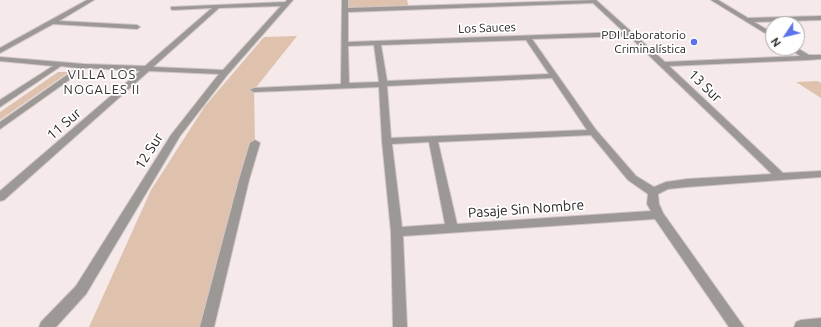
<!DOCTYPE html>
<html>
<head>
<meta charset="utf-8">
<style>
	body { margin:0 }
	#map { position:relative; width:821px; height:327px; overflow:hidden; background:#f5e9e9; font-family:Ubuntu,sans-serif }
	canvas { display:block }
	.north { position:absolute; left:765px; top:16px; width:40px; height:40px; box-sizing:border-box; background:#fff; border:1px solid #aaa8a8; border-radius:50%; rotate:235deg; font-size:11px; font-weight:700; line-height:16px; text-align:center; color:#2b2626 }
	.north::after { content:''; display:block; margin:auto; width:14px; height:18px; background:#5b72e9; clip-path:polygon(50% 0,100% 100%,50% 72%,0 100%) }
</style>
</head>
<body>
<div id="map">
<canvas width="821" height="327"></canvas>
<div class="north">N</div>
</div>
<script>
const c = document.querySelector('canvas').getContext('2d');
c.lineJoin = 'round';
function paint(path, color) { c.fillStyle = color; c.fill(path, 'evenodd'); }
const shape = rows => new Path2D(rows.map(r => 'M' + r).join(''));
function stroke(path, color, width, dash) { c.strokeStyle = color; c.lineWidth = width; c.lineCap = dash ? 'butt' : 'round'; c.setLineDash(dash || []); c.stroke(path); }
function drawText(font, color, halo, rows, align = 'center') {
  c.font = font + ' Ubuntu,sans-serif'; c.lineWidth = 3.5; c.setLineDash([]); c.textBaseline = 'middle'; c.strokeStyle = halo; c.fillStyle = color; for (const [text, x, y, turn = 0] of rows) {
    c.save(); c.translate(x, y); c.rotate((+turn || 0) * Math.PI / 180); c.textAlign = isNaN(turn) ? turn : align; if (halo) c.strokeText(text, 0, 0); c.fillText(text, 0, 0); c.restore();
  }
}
const green = shape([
	[348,0,407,0,409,8,348,11],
	[297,36,254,90,255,143,207,327,89,327,151,190,205,106,264,37],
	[58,72,69,72,0,120,0,112],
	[818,81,821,83,821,98,796,82]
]);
const minor = shape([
	[87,0,94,0,59,21,137,25,140,27,137,29,53,24,0,53,0,48,87,0],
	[287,0,293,0,228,74,180,136,86,294,56,327,39,327,41,322,76,286,171,135,219,74,149,71,4,200,0,201,0,191,140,71,86,68,0,129,0,122,77,68,61,66,0,107,0,100,53,66,0,61,0,57,84,64,145,66,212,8,173,10,171,9,171,7,285,2,287,0],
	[281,6,223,70,153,67,219,8,281,6],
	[342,0,348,0,348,8,596,0,665,62,800,56,789,48,797,48,809,55,821,55,821,59,808,60,669,66,783,173,821,171,821,177,687,187,668,189,658,194,659,204,663,213,744,327,729,327,655,219,403,236,407,327,393,327,391,232,382,141,379,87,254,92,250,90,254,88,341,84,342,0],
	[593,3,624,32,348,42,348,12,593,3],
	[629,36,660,66,772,174,687,179,666,182,654,187,636,176,596,130,532,39,629,36],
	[526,40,549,74,387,81,381,45,526,40],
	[374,45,379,82,349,83,348,46,374,45],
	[552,78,587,130,391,138,387,86,552,78],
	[591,135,628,180,648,194,647,204,651,211,457,224,438,142,591,135],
	[429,142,445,224,402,227,392,144,429,142],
	[711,0,718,0,748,18,821,16,821,20,754,22,773,33,773,38,711,0],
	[255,140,260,143,249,180,214,327,200,327,239,180,250,143,255,140],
	[821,318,821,327,794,327,796,322,801,320,821,318]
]);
const markers = [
	[694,42,4,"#5b72e9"]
];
const farStreetnames = [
	["Los Sauces",487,28,-2]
];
const farPoinames = [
	["PDI Laboratorio",686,35],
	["Criminalística",686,49]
];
const farNeighbourhoodnames = [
	["VILLA LOS",102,75],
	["NOGALES II",102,90]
];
const streetNames = [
	["13 Sur",705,86,44],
	["11 Sur",64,124,-41],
	["12 Sur",149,151,-58],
	["Pasaje Sin Nombre",526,209,-4]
];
paint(green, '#dec2ae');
stroke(minor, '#d1c6c6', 2);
paint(minor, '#9c9896');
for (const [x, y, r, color] of markers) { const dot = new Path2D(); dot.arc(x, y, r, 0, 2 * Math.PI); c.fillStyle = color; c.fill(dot); stroke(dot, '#fff', 1.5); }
drawText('12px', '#2b2626', '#fff', farStreetnames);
drawText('12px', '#2b2626', '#fff', farPoinames, 'right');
c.letterSpacing = '1px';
drawText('13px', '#3d3434', '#fff', farNeighbourhoodnames);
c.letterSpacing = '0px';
drawText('14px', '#2b2626', '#fff', streetNames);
</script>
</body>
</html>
